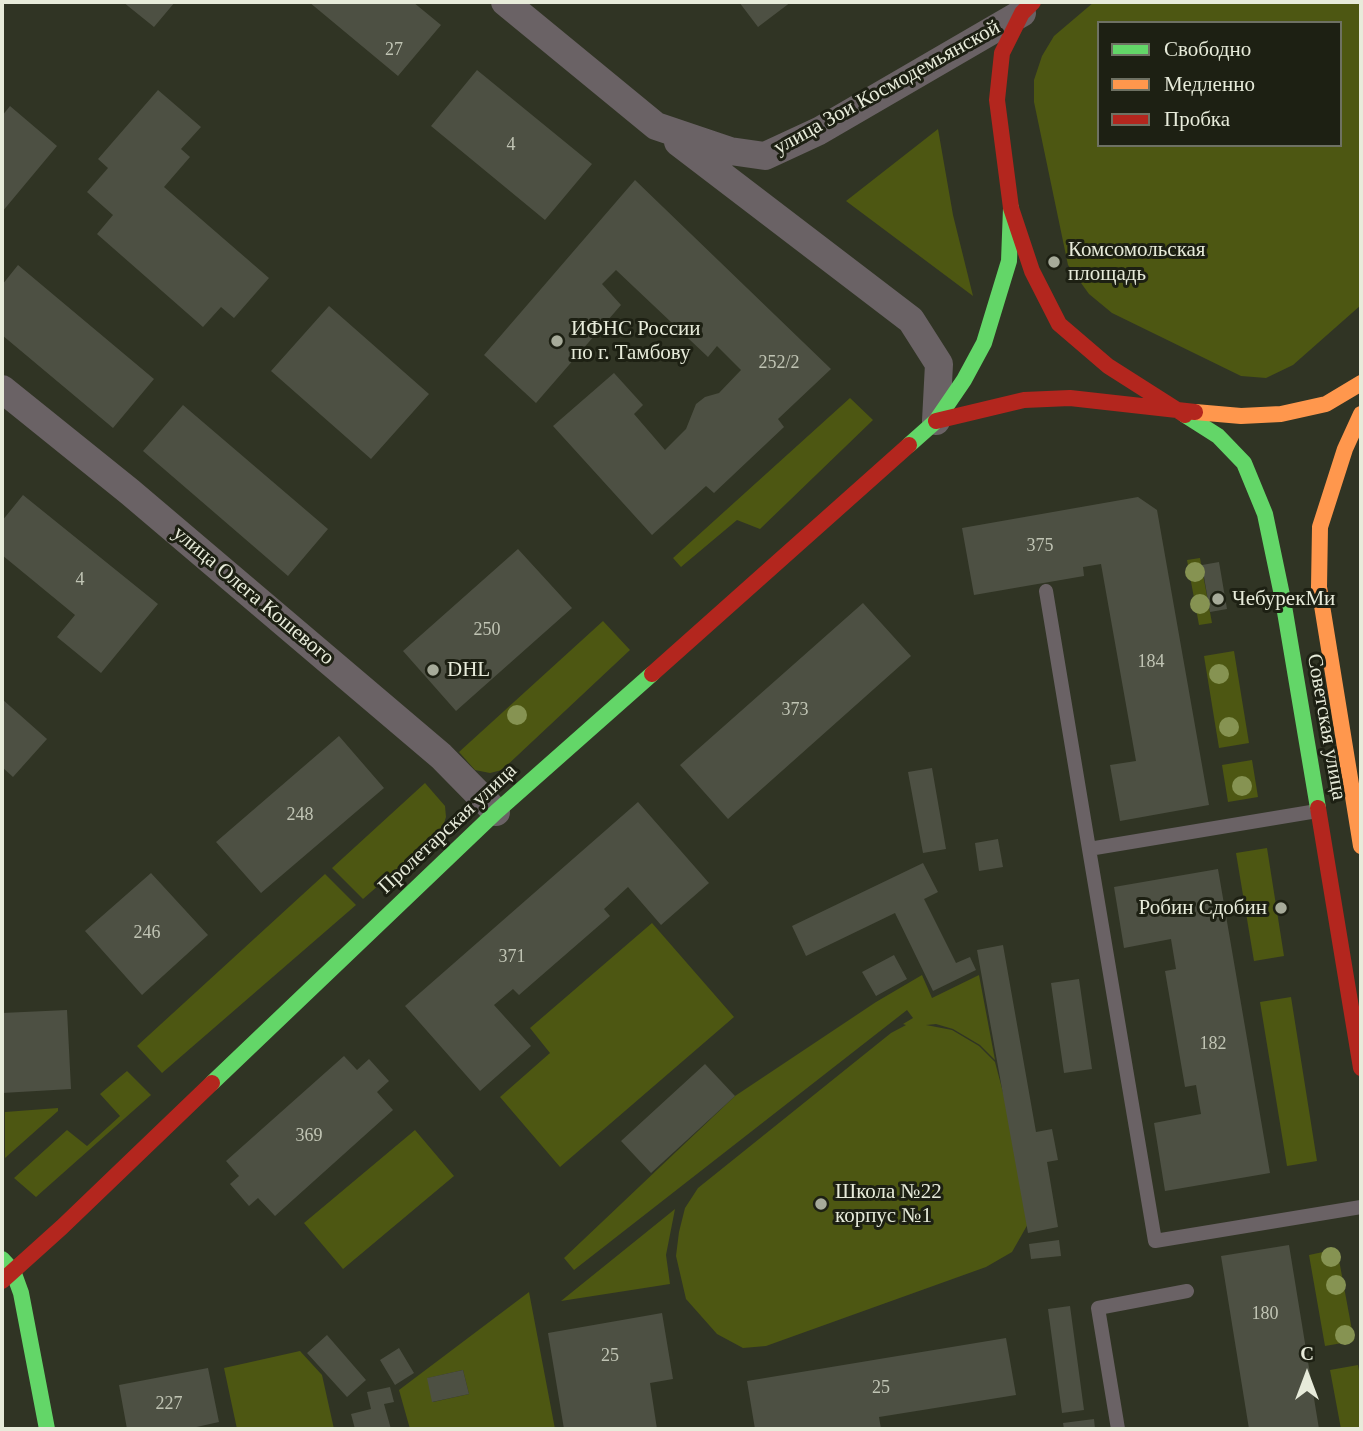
<!DOCTYPE html>
<html>
<head>
<meta charset="utf-8">
<style>
	body { margin:0 }
	#map { position:relative; width:1363px; height:1431px; overflow:hidden; background:#303424; font-family:"Times New Roman",serif }
	canvas { display:block }
	.frame { position:absolute; inset:0; border:4px solid #e7ebda; pointer-events:none }
	.legend { position:absolute; left:1097px; top:21px; width:245px; height:126px; box-sizing:border-box; background:#1d2013; border:2px solid #6e7163; margin:0; padding:9px 12px; list-style:none; font-size:21px; color:#e7ebda }
	.legend li { display:flex; align-items:center; gap:14px; height:35px }
	.legend b { width:35px; border:2px solid #6e7163 }
	.north { position:absolute; left:1272px; top:1340px; width:70px; height:70px; -webkit-text-stroke:5px #1d2013; paint-order:stroke; rotate:0deg; font-size:19px; font-weight:700; line-height:28px; text-align:center; color:#e7ebda }
	.north::after { content:''; display:block; margin:auto; width:24px; height:32px; background:#e7ebda; clip-path:polygon(50% 0,100% 100%,50% 72%,0 100%) }
</style>
</head>
<body>
<div id="map">
<canvas width="1363" height="1431"></canvas>
<div class="frame"></div>
<ul class="legend">
<li><b style="height:9px;background:#63d668"></b>Свободно</li>
<li><b style="height:9px;background:#ff974d"></b>Медленно</li>
<li><b style="height:9px;background:#b3261e"></b>Пробка</li>
</ul>
<div class="north">С</div>
</div>
<script>
const c = document.querySelector('canvas').getContext('2d');
c.lineJoin = 'round';
function paint(path, color) { c.fillStyle = color; c.fill(path, 'evenodd'); }
const shape = rows => new Path2D(rows.map(r => 'M' + r).join(''));
function stroke(path, color, width, dash) { c.strokeStyle = color; c.lineWidth = width; c.lineCap = dash ? 'butt' : 'round'; c.setLineDash(dash || []); c.stroke(path); }
function drawText(font, color, halo, rows, align = 'center') {
  c.font = font + ' "Times New Roman",serif'; c.lineWidth = 6; c.setLineDash([]); c.textBaseline = 'middle'; c.strokeStyle = halo; c.fillStyle = color; for (const [text, x, y, turn = 0] of rows) {
    c.save(); c.translate(x, y); c.rotate((+turn || 0) * Math.PI / 180); c.textAlign = isNaN(turn) ? turn : align; if (halo) c.strokeText(text, 0, 0); c.fillText(text, 0, 0); c.restore();
  }
}
const green = shape([
	[1094,2,1361,2,1361,305,1293,365,1266,378,1241,376,1112,313,1089,294,1068,265,1034,102,1034,80,1042,56,1054,36],
	[1099,23,1340,23,1340,145,1099,145],
	[938,129,953,215,973,296,846,201],
	[850,398,873,420,760,529,737,520,681,567,673,558],
	[1200,558,1212,623,1199,625,1187,560],
	[603,621,630,650,502,770,490,773,475,770,459,752],
	[1234,651,1249,743,1219,748,1204,656],
	[1252,760,1258,797,1228,802,1222,765],
	[425,783,445,806,446,817,443,826,437,834,363,899,332,868],
	[1267,848,1284,956,1254,961,1236,853],
	[325,874,356,905,162,1073,137,1046],
	[652,923,734,1017,560,1167,500,1097,550,1053,530,1028],
	[922,975,932,998,979,975,995,1060,980,1045,953,1029,936,1024,926,1025,952,1030,979,1046,995,1062,1028,1187,1029,1222,1012,1252,986,1267,766,1346,743,1348,717,1334,686,1299,676,1256,679,1232,685,1208,698,1188,891,1033,906,1025,903,1024,913,1018,907,1010,574,1270,564,1258,735,1096,876,1002],
	[1291,997,1317,1161,1287,1166,1260,1002],
	[127,1071,151,1095,36,1197,14,1178,67,1130,87,1146,120,1116,100,1094],
	[58,1108,58,1111,5,1158,5,1112],
	[415,1130,454,1176,343,1269,304,1223],
	[675,1209,666,1255,670,1284,561,1301],
	[1337,1249,1354,1341,1325,1346,1309,1255],
	[529,1292,555,1429,410,1429,399,1390],
	[463,1370,469,1394,433,1402,428,1378],
	[300,1351,322,1375,334,1429,237,1429,224,1368],
	[1358,1365,1361,1382,1361,1429,1341,1429,1330,1370]
]);
const building = shape([
	[123,2,175,2,154,27],
	[309,2,413,2,441,25,398,76],
	[739,2,791,2,758,27],
	[477,70,592,164,545,220,431,126],
	[158,90,201,127,181,149,190,157,164,187,269,278,234,318,221,307,203,327,97,234,113,215,87,192,108,168,98,159],
	[10,106,57,146,2,212,2,116],
	[635,180,831,369,778,419,784,427,714,493,706,486,652,535,553,426,614,373,643,405,634,414,665,450,686,429,696,404,705,397,719,393,741,370,717,346,708,357,616,270,602,284,621,305,536,403,484,355],
	[18,265,154,379,113,428,2,335,2,285],
	[329,306,429,394,371,459,271,371],
	[183,405,328,529,288,576,143,451],
	[23,495,158,604,101,673,57,637,75,615,2,555,2,521],
	[1138,497,1157,510,1209,805,1120,821,1110,765,1136,761,1101,564,1083,567,1084,576,974,595,962,528],
	[518,549,572,608,456,711,403,651],
	[1219,562,1227,609,1210,612,1202,565],
	[863,603,911,656,728,819,680,765],
	[2,699,47,739,13,777,2,767],
	[339,736,384,788,261,893,216,842],
	[932,768,946,849,923,853,908,772],
	[638,802,709,883,661,925,628,887,604,909,610,916,519,995,513,989,494,1005,531,1046,480,1091,405,1006],
	[998,839,1003,867,979,871,975,843],
	[923,863,938,892,924,899,956,963,970,957,976,970,933,991,895,913,806,956,792,926],
	[1218,869,1270,1173,1165,1191,1154,1123,1201,1114,1196,1085,1185,1087,1165,971,1176,969,1171,939,1124,948,1114,887],
	[151,873,208,935,142,995,85,931],
	[1003,945,1036,1132,1052,1129,1058,1160,1047,1162,1058,1227,1028,1233,977,950],
	[894,955,907,979,876,996,862,972],
	[1079,979,1092,1069,1064,1073,1051,983],
	[67,1010,71,1089,2,1093,2,1013],
	[344,1056,357,1070,369,1059,389,1081,377,1092,393,1110,275,1216,258,1198,249,1206,230,1184,239,1176,226,1161],
	[705,1064,735,1096,651,1173,621,1141],
	[1059,1240,1061,1256,1031,1259,1029,1244],
	[1289,1245,1319,1429,1249,1429,1221,1256],
	[1070,1306,1084,1410,1062,1413,1048,1309],
	[662,1313,673,1379,650,1383,657,1429,564,1429,548,1333],
	[327,1335,366,1380,347,1397,307,1353],
	[1006,1338,1016,1395,879,1417,881,1429,755,1429,747,1381],
	[399,1348,414,1373,395,1385,380,1360],
	[208,1368,219,1422,192,1428,193,1429,127,1429,119,1385],
	[463,1370,469,1394,432,1402,427,1378],
	[390,1387,394,1402,384,1404,391,1429,355,1429,351,1414,371,1409,367,1392],
	[1094,1419,1095,1429,1064,1429,1063,1423]
]);
const lane = shape([
	[1046,591,1089,849,1317,811],
	[1089,849,1155,1241,1361,1207],
	[1118,1429,1098,1308,1187,1291]
]);
const street = shape([
	[505,2,656,126,730,151,765,156,819,131,1022,13],
	[678,142,911,320,939,364,936,421],
	[2,389,130,492,441,756,496,812]
]);
const fast = shape([
	[1185,415,1218,436,1244,463,1265,514,1283,600,1318,808],
	[909,445,936,421,964,380,984,343,1009,261,1011,208],
	[212,1083,496,812,652,674],
	[2,1259,13,1271,21,1293,47,1429]
]);
const slow = shape([
	[1195,412,1241,416,1281,414,1326,404,1361,383],
	[1361,414,1345,449,1320,527,1319,587,1361,846]
]);
const jam = shape([
	[1033,2,1022,13,1002,53,997,100,1011,208,1032,271,1059,324,1108,366,1185,415],
	[936,421,1024,400,1070,398,1195,412],
	[652,674,909,445],
	[1318,808,1361,1068],
	[2,1281,62,1227,212,1083]
]);
const trees = [
	[1195,572],
	[1200,604],
	[1219,674],
	[517,715],
	[1229,727],
	[1242,786],
	[1331,1257],
	[1336,1285],
	[1345,1335]
];
const markers = [
	[1054,262,7,"#a7ab9a"],
	[557,341,7,"#a7ab9a"],
	[1218,599,7,"#a7ab9a"],
	[433,670,7,"#a7ab9a"],
	[1281,908,7,"#a7ab9a"],
	[821,1204,7,"#a7ab9a"]
];
const numberNames = [
	["27",394,50],
	["4",511,145],
	["252/2",779,363],
	["375",1040,546],
	["4",80,580],
	["250",487,630],
	["184",1151,662],
	["373",795,710],
	["248",300,815],
	["246",147,933],
	["371",512,957],
	["182",1213,1044],
	["369",309,1136],
	["180",1265,1314],
	["25",610,1356],
	["25",881,1388],
	["227",169,1404]
];
const streetNames = [
	["улица Зои Космодемьянской",887,88,-29],
	["улица Олега Кошевого",253,596,40],
	["Советская улица",1326,727,80],
	["Пролетарская улица",448,829,-43]
];
const poiNames = [
	["Комсомольская",1068,250],
	["площадь",1068,274],
	["ИФНС России",571,329],
	["по г. Тамбову",571,353],
	["ЧебурекМи",1232,599],
	["DHL",447,670],
	["Робин Сдобин",1267,908,"right"],
	["Школа №22",835,1192],
	["корпус №1",835,1216]
];
paint(green, '#4d5712');
paint(building, '#4d5043');
stroke(lane, '#6a6265', 14);
stroke(street, '#6a6265', 28);
stroke(fast, '#63d668', 16);
stroke(slow, '#ff974d', 16);
stroke(jam, '#b3261e', 16);
c.fillStyle = '#869352';
for (const [x, y] of trees) { c.beginPath(); c.arc(x, y, 10, 0, 2 * Math.PI); c.fill(); }
for (const [x, y, r, color] of markers) { const dot = new Path2D(); dot.arc(x, y, r, 0, 2 * Math.PI); c.fillStyle = color; c.fill(dot); stroke(dot, '#1d2013', 2.5); }
drawText('18px', '#c0c4b4', null, numberNames);
drawText('21px', '#e7ebda', '#1d2013', streetNames);
drawText('21px', '#e7ebda', '#1d2013', poiNames, 'left');
</script>
</body>
</html>
